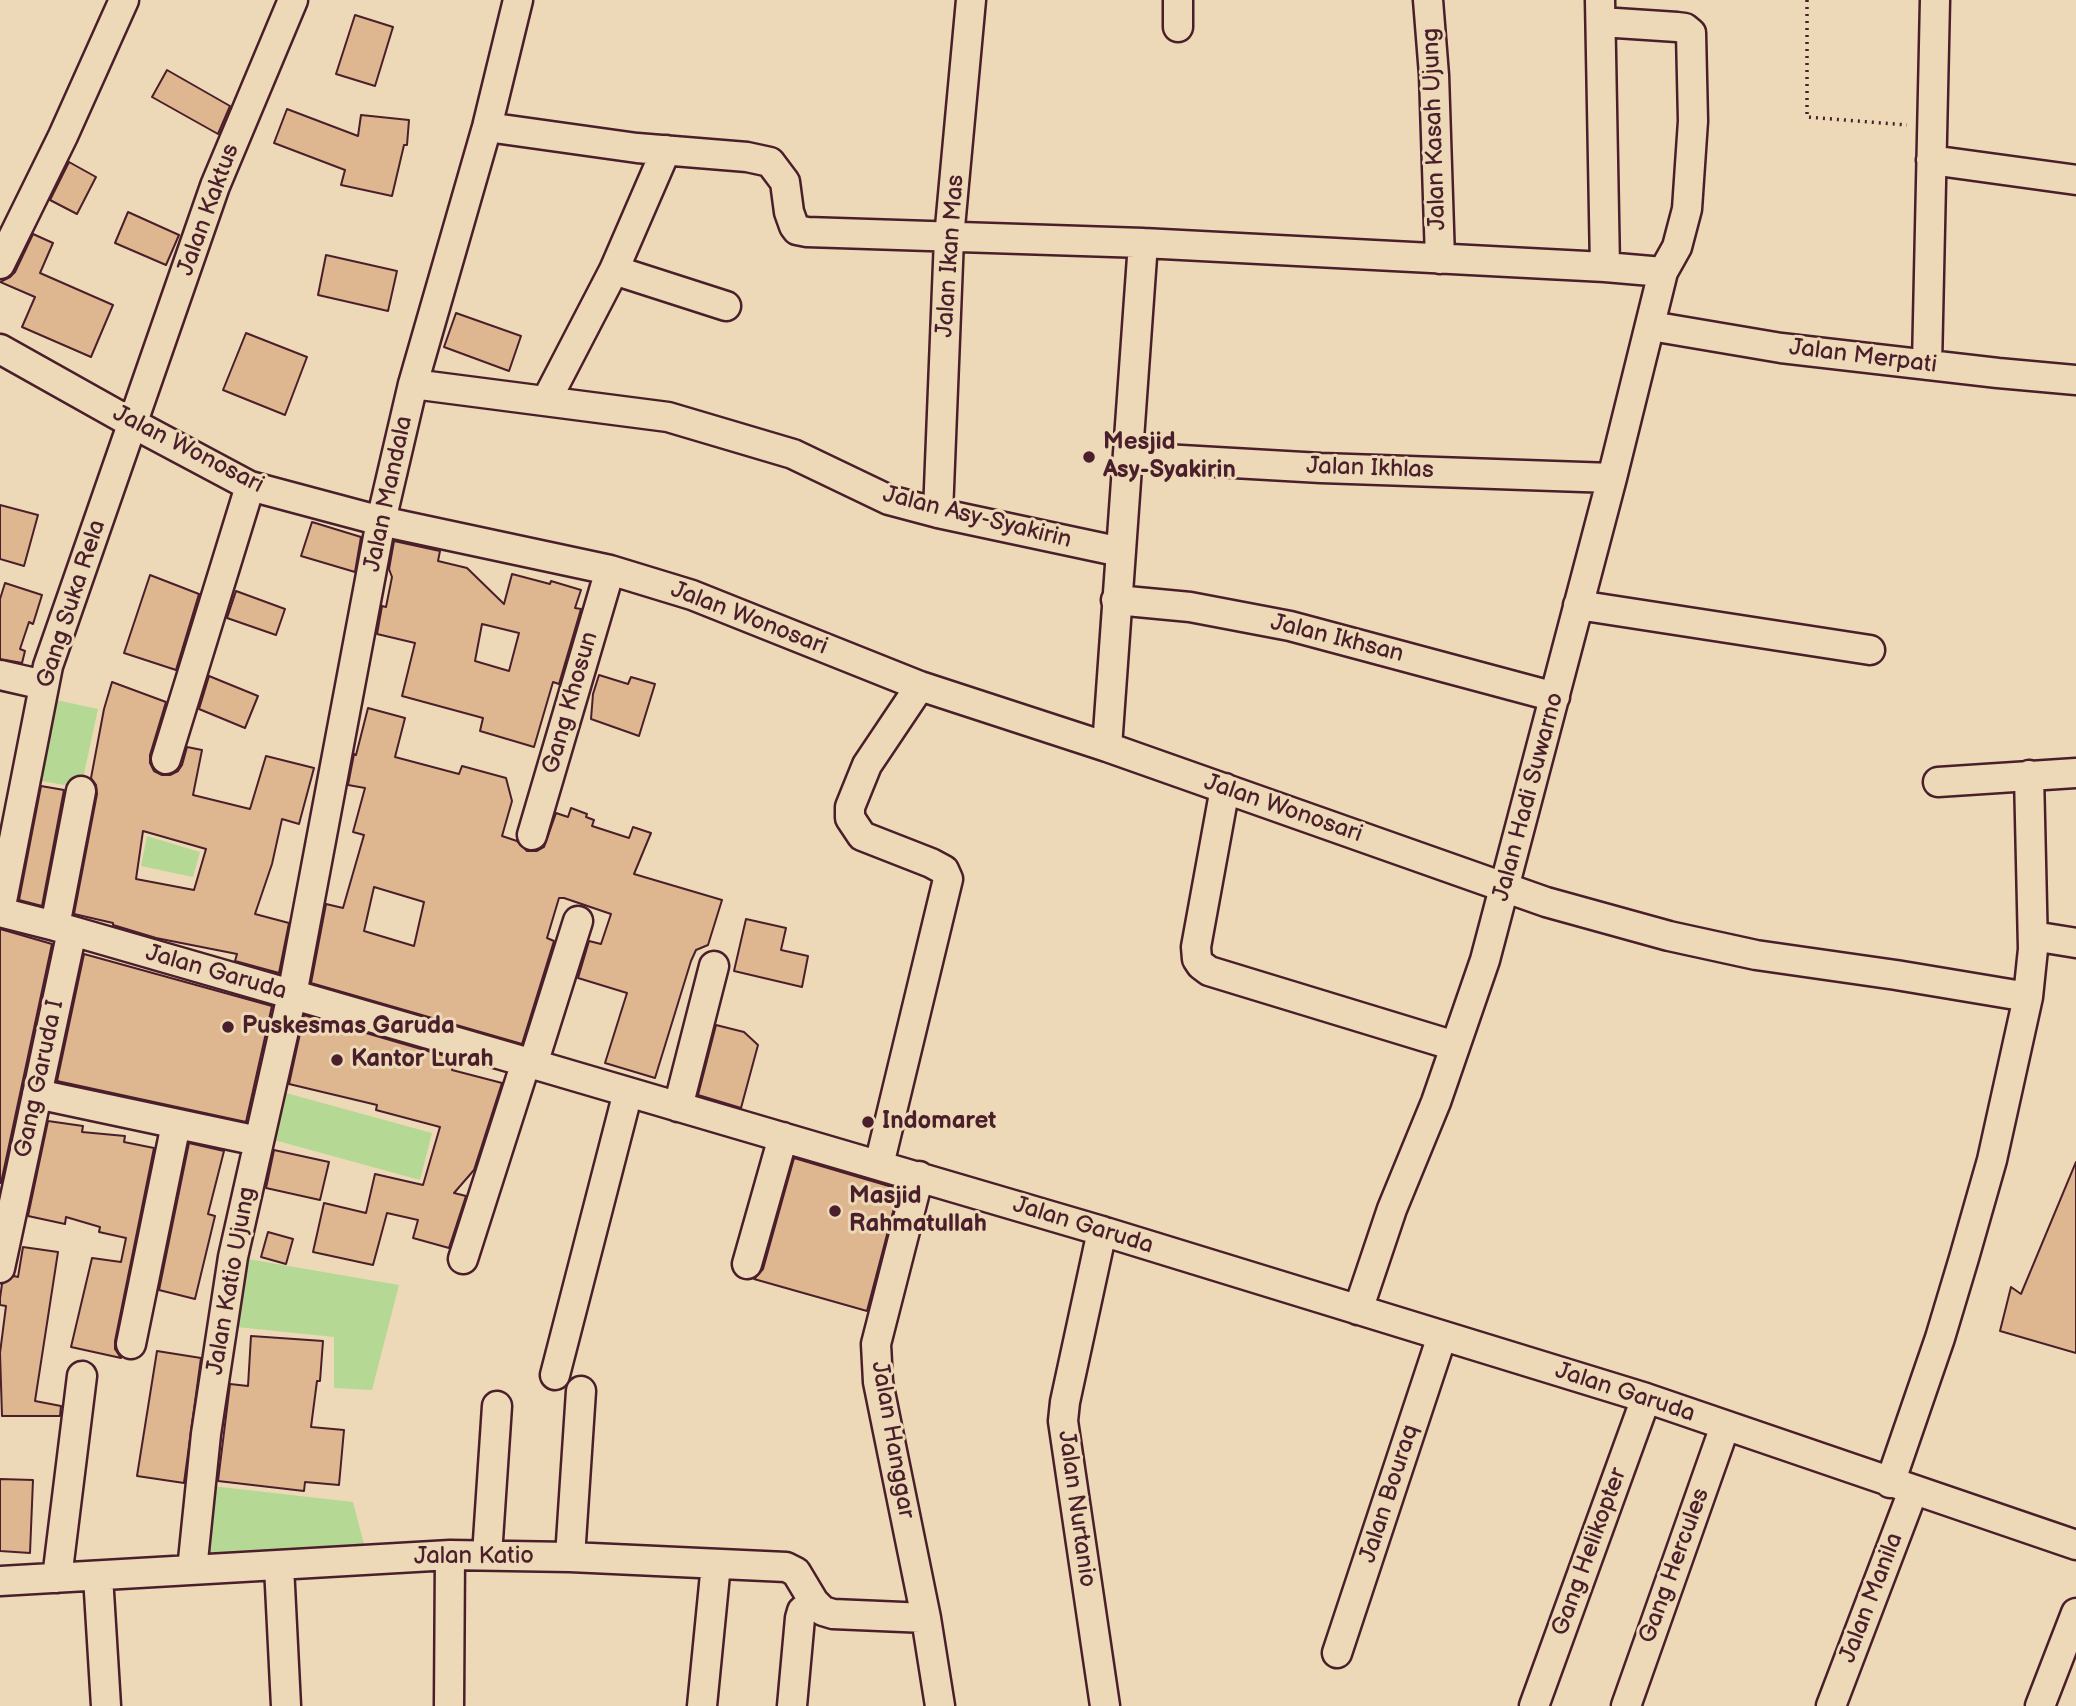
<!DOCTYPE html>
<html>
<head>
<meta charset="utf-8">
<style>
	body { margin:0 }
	canvas { display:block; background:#edd9b7 }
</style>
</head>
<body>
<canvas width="2076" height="1706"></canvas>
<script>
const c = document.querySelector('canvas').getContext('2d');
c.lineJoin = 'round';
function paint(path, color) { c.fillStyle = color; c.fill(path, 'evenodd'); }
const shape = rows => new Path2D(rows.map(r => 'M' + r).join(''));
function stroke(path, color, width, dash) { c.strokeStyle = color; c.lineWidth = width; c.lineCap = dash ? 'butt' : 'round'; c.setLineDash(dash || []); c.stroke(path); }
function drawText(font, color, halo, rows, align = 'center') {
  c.font = font + ' "Balsamiq Sans",sans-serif'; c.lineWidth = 6; c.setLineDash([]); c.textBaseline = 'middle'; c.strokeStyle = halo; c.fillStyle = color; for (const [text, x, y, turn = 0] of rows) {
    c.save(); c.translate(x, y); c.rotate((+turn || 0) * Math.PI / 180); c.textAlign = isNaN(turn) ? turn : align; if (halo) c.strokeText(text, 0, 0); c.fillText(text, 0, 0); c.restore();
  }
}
const green = shape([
	[47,698,98,709,81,788,31,779],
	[147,836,200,852,193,877,141,866],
	[286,1093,432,1133,420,1180,274,1140],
	[248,1259,399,1285,372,1390,334,1388,334,1337,237,1327],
	[212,1486,353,1502,366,1552,208,1560,205,1551]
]);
const building = shape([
	[355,15,393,27,375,86,336,74,355,15],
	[167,70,230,106,218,134,152,97,167,70],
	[287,109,358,136,361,115,409,120,407,145,404,145,392,196,341,185,345,170,274,143,287,109],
	[69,162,96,177,77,214,50,200,69,162],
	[128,212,179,235,166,265,115,243,128,212],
	[33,234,53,243,40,273,113,305,91,357,22,327,35,297,0,282,10,277,15,272,33,234],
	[326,255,397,271,388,311,318,295,326,255],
	[456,313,521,336,509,371,444,347,456,313],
	[246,333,307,357,285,415,223,390,246,333],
	[0,505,38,515,24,566,0,559,0,505],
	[312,522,361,537,355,572,301,556,312,522],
	[394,541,440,551,438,561,467,568,504,604,512,574,550,584,551,581,581,590,575,608,581,609,559,684,553,682,534,747,480,731,483,718,402,696,415,643,377,634,382,606,386,607,392,577,389,569,394,541],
	[482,624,519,633,509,671,475,661,482,624],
	[150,575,199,594,176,670,124,653,150,575],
	[5,583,42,595,33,624,29,622,20,649,25,651,22,663,0,659,0,599,5,583],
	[236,591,285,609,276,635,227,618,236,591],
	[599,675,628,684,631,677,655,684,639,736,591,719,593,694,599,675],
	[209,676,258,696,245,728,199,709,209,676],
	[112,682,166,702,150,755,150,763,154,771,162,775,170,775,178,771,182,765,187,747,202,750,193,795,250,809,266,756,314,768,299,824,282,819,272,864,255,914,289,923,279,973,235,961,237,954,156,938,113,925,113,923,74,914,97,794,96,785,91,778,104,709,112,682],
	[143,831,206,849,194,890,136,879,143,831],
	[368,708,405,718,395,757,459,774,462,766,506,778,512,801,502,836,517,841,527,851,537,851,544,847,556,813,568,817,571,808,587,814,586,817,594,820,592,826,629,838,633,827,651,833,634,874,722,900,708,945,696,950,691,961,655,1078,605,1063,627,993,578,978,589,941,601,944,611,914,564,898,559,898,547,938,554,941,522,1044,311,983,326,904,343,908,364,835,353,832,365,788,348,785,354,754,356,755,368,708],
	[374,887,424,902,414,946,364,931,374,887],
	[41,786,64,790,42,906,19,900,41,786],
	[746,919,786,928,781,950,808,956,802,987,734,971,746,919],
	[0,929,52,944,1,1183,0,1183,0,929],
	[84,954,272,1006,246,1122,57,1081,84,954],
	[304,1015,452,1058,451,1062,454,1063,452,1070,502,1083,474,1170,454,1193,466,1196,449,1248,413,1238,418,1220,387,1213,373,1265,313,1252,324,1203,366,1213,375,1174,423,1185,440,1127,376,1110,377,1105,289,1084,304,1015],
	[716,1025,744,1032,758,1045,741,1108,698,1095,716,1025],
	[48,1121,83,1126,82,1132,125,1136,124,1142,154,1148,115,1341,115,1349,121,1358,71,1347,92,1258,121,1262,126,1238,99,1232,100,1227,66,1217,65,1224,28,1216,48,1121],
	[189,1143,224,1151,208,1214,215,1216,195,1299,159,1290,189,1143],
	[274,1150,329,1162,320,1200,266,1188,274,1150],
	[794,1158,899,1189,867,1311,754,1279,763,1269,794,1158],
	[2076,1162,2076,1353,2000,1331,2011,1287,2021,1294,2076,1162],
	[268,1232,293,1239,286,1264,261,1257,268,1232],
	[23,1247,58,1252,35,1401,61,1406,60,1416,2,1416,0,1353,6,1306,0,1305,0,1298,2,1284,14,1276,18,1277,23,1247],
	[251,1336,323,1341,320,1381,317,1381,311,1427,344,1430,339,1485,305,1482,304,1491,218,1481,230,1384,248,1386,251,1336],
	[157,1351,201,1358,184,1483,137,1476,157,1351],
	[0,1479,33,1480,30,1553,0,1551,0,1479]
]);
const path = shape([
	[1807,0,1807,117,1907,125]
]);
const minor = shape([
	[1428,0,1434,75,1440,259],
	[1600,0,1605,267],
	[1178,27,1178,0],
	[487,127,637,148,747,157,770,162,785,182,789,212,794,226,797,230,807,232,1143,243,1605,267,1663,272],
	[1931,160,2076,180],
	[0,264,63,136,124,0],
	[614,270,726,306],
	[1651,326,1781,348,1998,373,2076,380],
	[0,349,132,423,250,486,381,521,610,570,692,595,920,686,1107,747,1546,902,1669,936,1756,955,1896,975,2028,997,1992,1160,1964,1258,1940,1338,1890,1483],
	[1927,365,1935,0],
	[413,384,668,417,793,454,889,500,938,513,1121,552],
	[546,401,614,270,666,150],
	[1129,457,1321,468,1612,478],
	[938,513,949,238,971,0],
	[1116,600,1190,607,1290,626,1555,697],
	[1578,605,1870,650],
	[0,675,44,685],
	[1107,747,1143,243],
	[166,759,250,486],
	[1938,782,2076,773],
	[1225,788,1196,947,1197,959,1201,965,1209,971,1455,1046],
	[532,835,610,570],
	[0,911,48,666,215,186,293,0],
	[0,912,55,926,526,1062,1102,1231,1646,1398,2076,1545],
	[55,926,81,791],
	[2033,936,2076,943],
	[2028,997,2033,949,2029,775],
	[533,1064,578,921],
	[37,1094,258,1141],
	[678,1107,714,966],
	[879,1165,948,879,944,870,931,863,862,836,850,818,850,807,867,765,920,686],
	[919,1176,876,1344,878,1382,926,1618,940,1706],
	[1102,1231,1065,1402,1063,1421,1105,1706],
	[463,1259,526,1062],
	[747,1264,783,1137],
	[0,1268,72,931],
	[1358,1310,1392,1209,1436,1102,1485,960,1612,478,1663,272,1677,247,1687,209,1693,121,1691,33,1685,28,1677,27,1601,22],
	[131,1344,176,1124],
	[555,1375,628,1092],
	[487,1555,497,1406],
	[570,1557,581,1391],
	[279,1566,286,1706],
	[192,1570,206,1434,233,1257,292,995,381,521,413,384,487,127,518,0],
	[98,1576,106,1706],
	[57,1578,82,1376],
	[0,1581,450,1555,570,1557,786,1567,796,1572,814,1602,823,1611,833,1614,926,1618],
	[1337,1653,1442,1336],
	[449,1706,450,1555],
	[702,1706,716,1564],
	[792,1706,800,1618,802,1611,814,1602],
	[1534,1706,1646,1398],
	[1626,1706,1725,1426],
	[1831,1706,1913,1491],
	[2040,1706,2076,1613]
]);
const markers = [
	[1089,457,7,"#4a1f2b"],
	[228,1027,7,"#4a1f2b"],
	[337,1060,7,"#4a1f2b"],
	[868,1122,7,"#4a1f2b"],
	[835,1211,7,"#4a1f2b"]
];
const streetNames = [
	["Jalan Kasah Ujung",1435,129,-92],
	["Jalan Kaktus",209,210,-70],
	["Jalan Ikan Mas",951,256,-86],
	["Jalan Merpati",1863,357,7],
	["Jalan Wonosari",188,450,27],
	["Jalan Ikhlas",1370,469,2],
	["Jalan Mandala",389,494,-78],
	["Jalan Asy-Syakirin",977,518,14],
	["Gang Suka Rela",72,604,-72],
	["Jalan Wonosari",749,619,21],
	["Jalan Ikhsan",1337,639,14],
	["Gang Khosun",571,703,-74],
	["Jalan Hadi Suwarno",1529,797,-75],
	["Jalan Wonosari",1283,809,19],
	["Jalan Garuda",216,973,16],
	["Gang Garuda I",40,1079,-78],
	["Jalan Garuda",1083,1226,17],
	["Jalan Katio Ujung",232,1281,-80],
	["Jalan Garuda",1625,1393,18],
	["Jalan Hanggar",892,1440,80],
	["Jalan Bouraq",1390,1494,-72],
	["Jalan Nurtanio",1076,1509,82],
	["Gang Helikopter",1590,1552,-70],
	["Jalan Katio",474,1557],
	["Gang Hercules",1675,1566,-70],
	["Jalan Manila",1872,1598,-69]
];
const poiNames = [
	["Mesjid",1103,443],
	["Asy-Syakirin",1103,471],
	["Puskesmas Garuda",242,1027],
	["Kantor Lurah",351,1060],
	["Indomaret",882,1122],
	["Masjid",849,1197],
	["Rahmatullah",849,1225]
];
paint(green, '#b5d994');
paint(building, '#deb68f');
stroke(building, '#4a1f2b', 2);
stroke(minor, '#4a1f2b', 33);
stroke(path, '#4a1f2b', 3.5, [2, 5]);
stroke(minor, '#edd9b7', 28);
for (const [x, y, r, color] of markers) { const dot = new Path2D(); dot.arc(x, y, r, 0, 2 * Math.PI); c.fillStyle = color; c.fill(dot); stroke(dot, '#edd9b7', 2.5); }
drawText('24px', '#4a1f2b', '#edd9b7', streetNames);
drawText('bold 24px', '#4a1f2b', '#edd9b7', poiNames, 'left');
</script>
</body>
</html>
